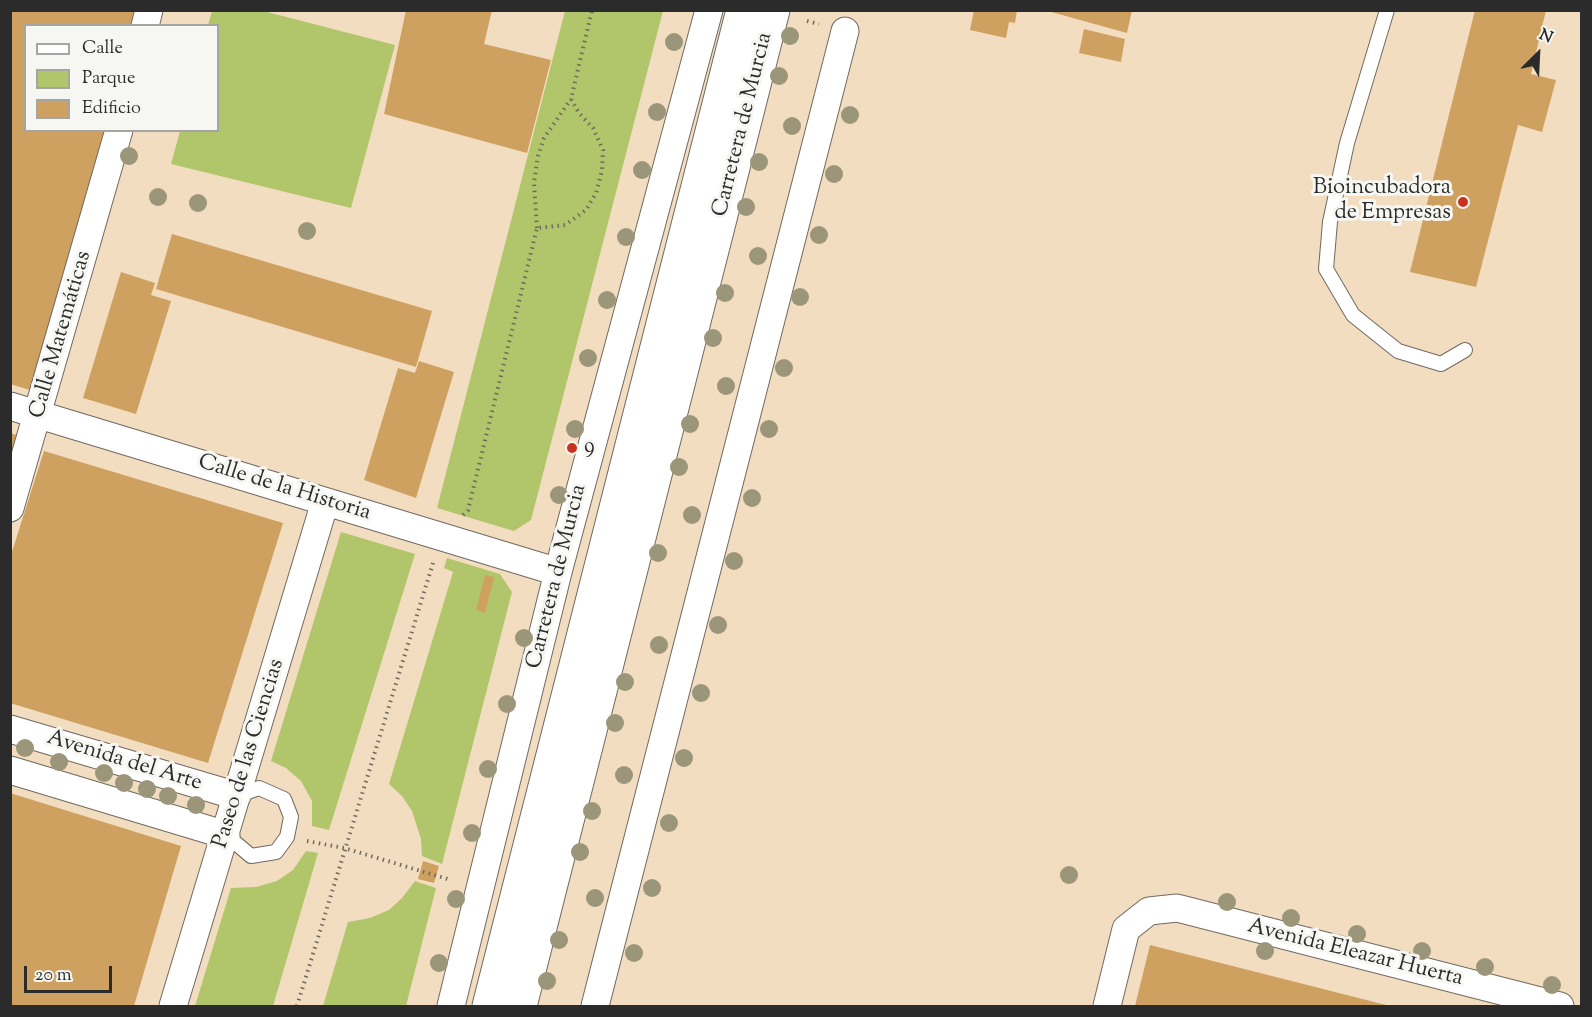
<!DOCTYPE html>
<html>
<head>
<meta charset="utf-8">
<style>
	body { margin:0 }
	#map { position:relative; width:1592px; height:1017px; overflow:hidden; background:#f2ddc1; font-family:"Sorts Mill Goudy",serif }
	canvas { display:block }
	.frame { position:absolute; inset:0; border:12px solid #2b2b2b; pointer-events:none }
	.legend { position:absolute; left:24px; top:24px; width:195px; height:108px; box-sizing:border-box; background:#f6f6f2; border:2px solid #a5a5a2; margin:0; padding:8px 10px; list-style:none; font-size:18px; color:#2b2b2b }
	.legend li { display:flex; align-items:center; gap:12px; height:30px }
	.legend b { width:30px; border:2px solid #a5a5a2 }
	.north { position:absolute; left:1508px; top:24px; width:60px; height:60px; -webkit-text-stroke:4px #f6f6f2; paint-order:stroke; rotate:24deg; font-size:16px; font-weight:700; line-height:24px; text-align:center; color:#2b2b2b }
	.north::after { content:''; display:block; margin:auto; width:21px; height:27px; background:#2b2b2b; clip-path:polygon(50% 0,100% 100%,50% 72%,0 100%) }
	.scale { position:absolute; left:24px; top:966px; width:88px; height:27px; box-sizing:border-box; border:3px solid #2b2b2b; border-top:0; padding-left:8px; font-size:18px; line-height:21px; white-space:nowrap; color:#2b2b2b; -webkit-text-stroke:4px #f6f6f2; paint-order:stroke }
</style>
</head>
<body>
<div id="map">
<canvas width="1592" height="1017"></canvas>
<div class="frame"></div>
<ul class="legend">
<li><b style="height:8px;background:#fff"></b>Calle</li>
<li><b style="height:16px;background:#b1c66a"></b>Parque</li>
<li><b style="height:16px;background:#cfa160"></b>Edificio</li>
</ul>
<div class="north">N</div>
<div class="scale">20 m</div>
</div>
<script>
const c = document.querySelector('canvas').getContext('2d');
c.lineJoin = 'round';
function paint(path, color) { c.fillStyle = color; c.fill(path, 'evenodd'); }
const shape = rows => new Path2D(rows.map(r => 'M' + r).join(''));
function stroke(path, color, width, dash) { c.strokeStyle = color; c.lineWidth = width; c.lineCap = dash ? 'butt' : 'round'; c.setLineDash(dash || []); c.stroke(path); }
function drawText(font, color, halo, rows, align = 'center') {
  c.font = font + ' "Sorts Mill Goudy",serif'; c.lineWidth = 6; c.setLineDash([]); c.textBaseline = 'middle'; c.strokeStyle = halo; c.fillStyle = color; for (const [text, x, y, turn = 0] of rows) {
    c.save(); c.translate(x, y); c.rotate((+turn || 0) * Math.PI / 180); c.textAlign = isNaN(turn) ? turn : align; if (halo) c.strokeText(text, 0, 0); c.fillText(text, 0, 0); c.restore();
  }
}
const green = shape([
	[212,11,263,11,395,45,351,208,171,164,180,131,218,130,218,26,208,25],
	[565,11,663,11,531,520,514,531,437,508],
	[341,532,415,554,329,830,312,826,312,801,301,781,286,768,271,761],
	[447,558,500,574,512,592,442,864,422,856,421,839,412,811,402,796,389,784,453,572,444,568],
	[306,851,318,853,273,1006,195,1006,231,888,256,887,277,881,293,870],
	[415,881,436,888,406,1006,323,1006,348,922,370,918,389,910,402,898]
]);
const building = shape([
	[10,10,134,10,131,26,26,26,26,130,105,130,30,390,10,384],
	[406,10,492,10,484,44,551,60,527,153,384,114],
	[974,10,1017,10,1015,23,1009,22,1006,38,970,30],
	[1044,10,1132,10,1127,33],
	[1475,10,1546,10,1531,74,1556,80,1542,132,1518,125,1476,287,1410,272],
	[1084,29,1125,39,1121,62,1079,53],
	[172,234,432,311,416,367,156,289],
	[121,272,155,283,151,295,171,301,136,414,83,398],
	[419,361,454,372,416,498,364,480,398,368,415,373],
	[10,433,17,435,11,453,10,453],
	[44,451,283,523,208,763,10,703,10,558],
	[485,575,494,577,485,613,476,610],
	[10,793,181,846,134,1006,10,1006],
	[423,861,439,866,434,883,418,879],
	[1150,945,1390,1006,1135,1006]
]);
const path = shape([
	[807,21,819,24],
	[537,228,534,183,538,156,544,138,571,99],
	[463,515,468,510,537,228,565,225,586,210,596,193,602,171,603,150,593,128,579,113,571,99,592,10],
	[307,841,344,848,451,880],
	[297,1006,433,563]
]);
const lane = shape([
	[1387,10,1347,143,1330,222,1326,269,1353,315,1398,351,1441,364,1465,350],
	[226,835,251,856,276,852,287,837,291,817,284,799,259,788,237,796]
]);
const street = shape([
	[145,26,149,10],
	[10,406,558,572],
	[10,508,119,130],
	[10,729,237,796],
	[10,770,226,835],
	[173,1006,325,502],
	[451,1006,558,572,709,10],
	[595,1006,845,31],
	[1107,1006,1126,929,1149,911,1177,908,1560,1006]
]);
const primary = shape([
	[489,1006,743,10],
	[520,1006,773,10]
]);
const trees = [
	[790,36],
	[674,42],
	[779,76],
	[657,112],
	[850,115],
	[792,126],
	[129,156],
	[759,162],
	[642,170],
	[834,174],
	[158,197],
	[198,203],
	[746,207],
	[307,231],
	[819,235],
	[626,237],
	[758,256],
	[725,293],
	[800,297],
	[607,300],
	[713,338],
	[588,358],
	[784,368],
	[726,386],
	[690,424],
	[575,429],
	[769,429],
	[679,467],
	[559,495],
	[752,498],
	[692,515],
	[658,553],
	[734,561],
	[718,625],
	[524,638],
	[659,645],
	[625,682],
	[701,693],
	[507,704],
	[615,723],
	[25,748],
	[684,758],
	[59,762],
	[488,769],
	[104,773],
	[624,775],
	[124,783],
	[147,789],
	[168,796],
	[196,805],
	[592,811],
	[669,823],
	[472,833],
	[580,852],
	[1069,875],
	[652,888],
	[595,898],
	[456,899],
	[1227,902],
	[1291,918],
	[1357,934],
	[559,940],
	[1265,951],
	[1422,951],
	[634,953],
	[439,963],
	[1485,967],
	[547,981],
	[1552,985]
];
const markers = [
	[1463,202,6,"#c8321e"],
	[572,448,6,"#c8321e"]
];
const streetNames = [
	["Carretera de Murcia",744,125,-76],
	["Calle Matemáticas",62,335,-74],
	["Calle de la Historia",284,489,17],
	["Carretera de Murcia",558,577,-76],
	["Paseo de las Ciencias",250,754,-73],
	["Avenida del Arte",124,762,17],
	["Avenida Eleazar Huerta",1355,954,14]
];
const poiNames = [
	["Bioincubadora",1451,189],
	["de Empresas",1451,214],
	["9",584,448,"left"]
];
paint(green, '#b1c66a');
paint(building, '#cfa160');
stroke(lane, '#716960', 16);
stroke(street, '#716960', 29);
stroke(primary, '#716960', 35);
stroke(path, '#716960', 4, [1.5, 4.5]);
stroke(lane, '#fff', 14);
stroke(street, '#fff', 27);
stroke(primary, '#fff', 33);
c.fillStyle = '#9b9579';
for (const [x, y] of trees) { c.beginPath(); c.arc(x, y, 9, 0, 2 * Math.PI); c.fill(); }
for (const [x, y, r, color] of markers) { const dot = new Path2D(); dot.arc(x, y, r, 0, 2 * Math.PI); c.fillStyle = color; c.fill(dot); stroke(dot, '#f6f6f2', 2); }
drawText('22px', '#2b2b2b', '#f6f6f2', streetNames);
drawText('22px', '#2b2b2b', '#f6f6f2', poiNames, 'right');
</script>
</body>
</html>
